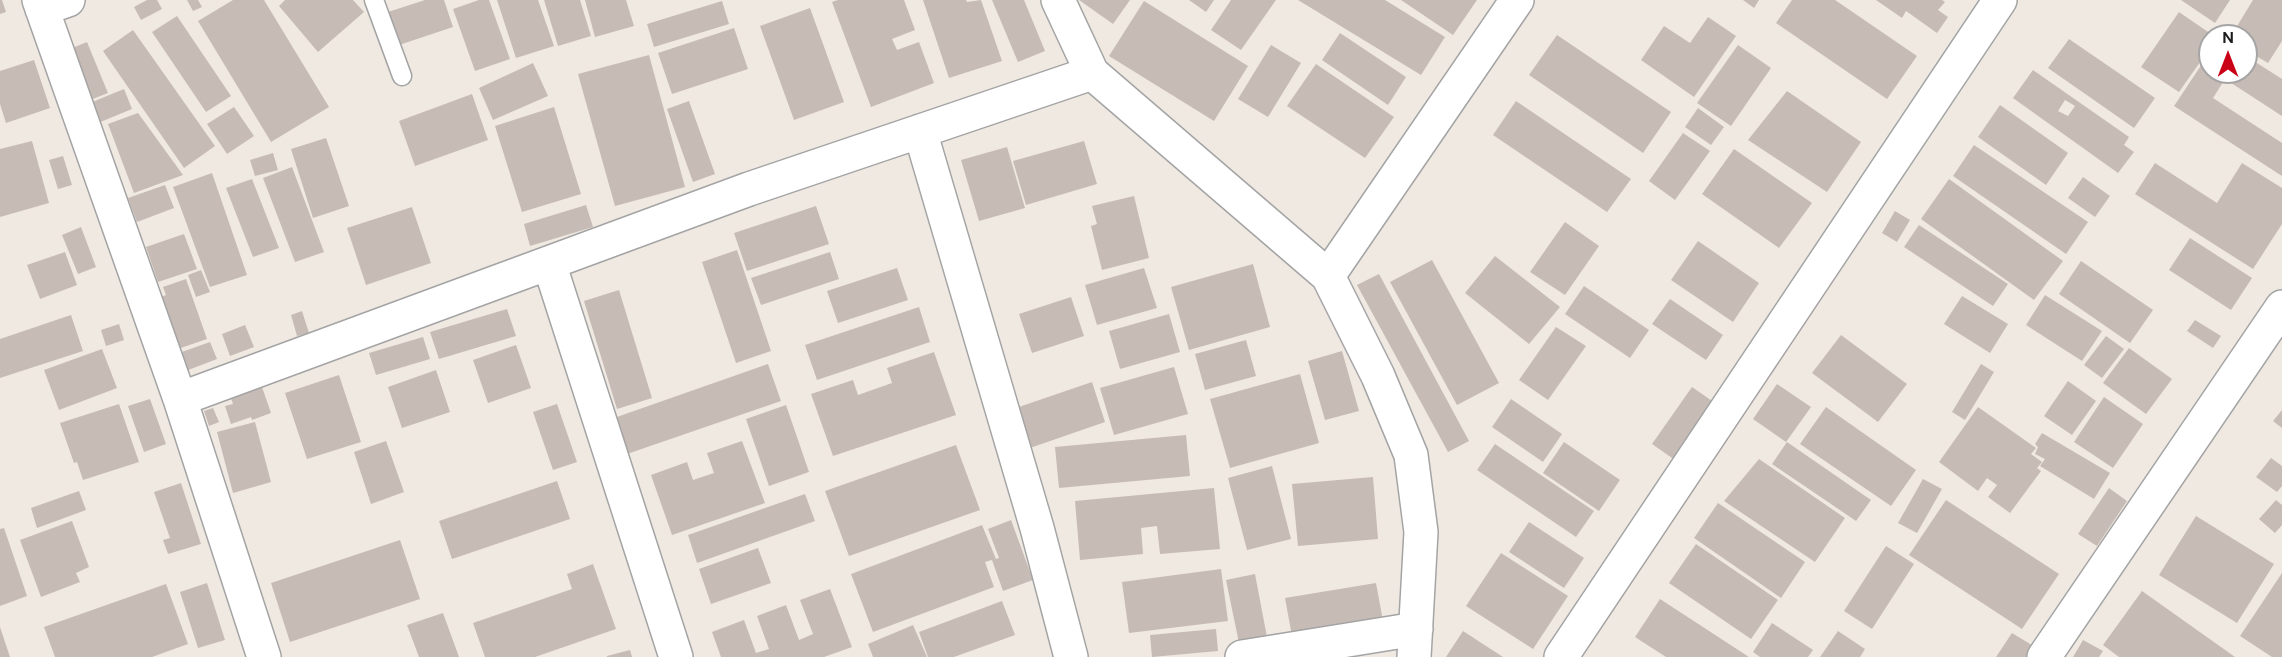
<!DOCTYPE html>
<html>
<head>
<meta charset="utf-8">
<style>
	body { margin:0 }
	#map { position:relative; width:2282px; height:657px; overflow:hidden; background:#efe9e2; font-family:"DM Sans",sans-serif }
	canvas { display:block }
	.north { position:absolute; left:2198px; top:24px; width:60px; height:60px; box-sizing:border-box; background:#fff; border:2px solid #a5a5a5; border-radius:50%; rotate:0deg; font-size:16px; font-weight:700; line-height:24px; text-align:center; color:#1d1d1d }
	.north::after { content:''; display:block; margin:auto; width:21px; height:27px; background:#ca0017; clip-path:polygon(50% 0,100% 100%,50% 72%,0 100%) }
</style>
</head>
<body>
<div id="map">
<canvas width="2282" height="657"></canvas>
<div class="north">N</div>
</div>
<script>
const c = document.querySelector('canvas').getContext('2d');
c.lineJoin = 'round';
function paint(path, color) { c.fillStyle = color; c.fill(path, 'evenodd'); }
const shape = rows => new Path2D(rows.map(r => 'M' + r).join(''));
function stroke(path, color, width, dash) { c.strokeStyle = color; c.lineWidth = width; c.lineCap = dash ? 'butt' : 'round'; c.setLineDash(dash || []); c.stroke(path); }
const building = shape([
	[0,0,2,0,6,12,0,14],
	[147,0,157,0,162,9,141,20,134,7],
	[187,0,198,0,202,7,193,11],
	[233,0,264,0,329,107,271,142,198,21],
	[285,0,353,0,364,12,318,52,279,6],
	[425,0,444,0,453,27,399,45,388,12],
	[479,0,489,0,510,59,475,71,453,9],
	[497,0,538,0,554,46,516,58],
	[544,0,580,0,591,36,558,46],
	[585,0,626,0,634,26,595,37],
	[838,0,904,0,915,30,892,39,897,50,919,42,934,83,871,107,832,2],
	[923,0,966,0,967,2,981,0,1002,61,949,78],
	[992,0,1024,0,1045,51,1018,62],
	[1079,0,1130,0,1113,24],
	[1189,0,1214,0,1206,12],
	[1231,0,1276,0,1241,50,1211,30],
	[1298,0,1385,0,1445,37,1421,75],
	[1401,0,1477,0,1453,35],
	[1743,0,1759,0,1754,8],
	[1792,0,1835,0,1917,56,1887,99,1776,23],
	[1876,0,1942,0,1945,2,1938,10,1948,17,1937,33,1906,11,1902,18],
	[2181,0,2230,0,2215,23],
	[2253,0,2282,0,2282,41,2268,63,2246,50,2246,36,2231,36],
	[722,1,729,24,654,47,647,24],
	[1144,1,1248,66,1214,121,1109,56],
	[810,8,844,102,794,120,760,26],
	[2179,12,2214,36,2210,36,2210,48,2179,92,2141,67],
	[177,16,231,96,206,112,152,32],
	[1708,17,1736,36,1694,97,1641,60,1664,26,1690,43],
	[734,28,748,69,672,94,658,53],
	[133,30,215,146,184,168,103,51],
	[1340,33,1406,77,1388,105,1322,60],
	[1557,35,1671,112,1643,153,1529,75],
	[2069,39,2155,98,2134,128,2048,68],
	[87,42,108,93,80,104,60,53],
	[1271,45,1301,63,1268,117,1238,99],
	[1738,45,1771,68,1731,126,1697,103],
	[2210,52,2210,72,2246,72,2246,56,2282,79,2282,116,2225,79,2213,98,2282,143,2282,176,2174,106],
	[649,55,685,187,615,206,578,74],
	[34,60,50,108,6,123,0,104,0,71],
	[533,63,548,96,493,120,479,88],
	[1316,64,1394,117,1365,158,1287,106],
	[2033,70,2129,137,2124,145,2134,152,2118,173,2013,98],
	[2065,100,2075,106,2068,116,2058,111],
	[124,89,132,109,93,125,85,105],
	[1787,91,1861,142,1827,192,1748,140],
	[472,94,488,140,415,166,399,121],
	[689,101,715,174,693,182,667,109],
	[1516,101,1631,179,1607,212,1493,135],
	[2000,105,2068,153,2046,185,1978,137],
	[234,107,254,136,227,154,207,124],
	[554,107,581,194,522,212,495,126],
	[1698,108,1724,127,1711,145,1685,127],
	[138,113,183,175,134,193,108,124],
	[1683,133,1710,151,1675,200,1649,181],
	[326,138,349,206,313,218,291,149],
	[32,141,49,203,0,217,0,149],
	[1084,141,1097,184,1026,205,1013,161],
	[1974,145,2088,222,2066,254,1953,176],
	[1007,147,1025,208,979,221,961,160],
	[1734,149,1812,203,1779,248,1702,194],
	[273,153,278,170,255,176,250,160],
	[63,156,72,185,58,189,49,160],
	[2155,163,2217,203,2242,163,2282,188,2282,224,2253,269,2135,194],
	[292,167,324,252,295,262,263,178],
	[212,173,247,275,210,287,173,187],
	[2083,177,2110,196,2095,217,2068,198],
	[252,179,279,248,253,257,226,188],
	[1949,179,2063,261,2034,300,1921,219],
	[165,185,174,208,137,222,128,198],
	[1134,196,1149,258,1102,270,1091,226,1097,224,1092,206],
	[586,205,593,227,530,246,524,224],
	[816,206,829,244,747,271,734,233],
	[412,207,431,263,366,285,347,228],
	[1895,211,1910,220,1897,242,1882,233],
	[1565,222,1599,246,1565,295,1530,272],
	[1919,225,2008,284,1993,306,1904,247],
	[81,227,96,267,78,274,62,235],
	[184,234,197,269,158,282,146,247],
	[2190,238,2252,278,2231,310,2169,270],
	[1698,241,1759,283,1733,322,1671,280],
	[737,250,771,351,736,363,702,262],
	[65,252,77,285,40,299,27,265],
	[830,252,839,279,761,305,751,278],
	[1495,256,1560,307,1529,344,1465,293],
	[1432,260,1499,383,1457,405,1390,282],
	[2081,261,2153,310,2130,343,2059,294],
	[1253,264,1270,327,1189,350,1171,287],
	[897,268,908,300,838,323,827,291],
	[1144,268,1157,308,1097,325,1085,285],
	[201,270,210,292,196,297,188,275],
	[1379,274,1469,441,1448,452,1357,285],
	[186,279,207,339,172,351,154,300,166,295,163,287],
	[1584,286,1649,330,1630,358,1565,314],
	[619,290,652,398,617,409,584,301],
	[2045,295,2102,331,2082,361,2026,325],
	[1962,296,2008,324,1990,353,1944,324],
	[1071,297,1084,336,1032,353,1019,314],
	[1670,299,1723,335,1706,360,1652,324],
	[919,307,930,342,817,380,805,345],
	[507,309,516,336,439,359,430,332],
	[302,311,309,333,297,336,291,315],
	[1169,314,1180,352,1120,369,1109,331],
	[71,315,83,351,0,378,0,339],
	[2195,320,2221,336,2213,348,2187,331],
	[119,324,124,340,106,346,101,330],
	[245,325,254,347,230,356,222,334],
	[1556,327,1586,346,1548,400,1519,380],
	[1841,335,1907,384,1878,422,1812,373],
	[2106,336,2124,349,2102,378,2084,365],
	[423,337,430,359,376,375,369,353],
	[1246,340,1256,376,1205,390,1195,354],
	[210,342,217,359,183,372,176,354],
	[516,345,531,388,488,403,473,360],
	[2129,348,2172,379,2146,414,2103,383],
	[102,349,117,388,59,410,44,370],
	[1342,351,1359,411,1325,420,1308,361],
	[934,352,956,415,833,456,811,394,853,380,858,395,892,383,887,368],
	[768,364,781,401,627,454,614,418],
	[1981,364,1994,372,1965,420,1952,412],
	[1174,367,1188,414,1114,435,1100,388],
	[436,370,450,412,402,428,388,387],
	[1300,374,1319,443,1230,468,1210,399],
	[339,375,361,442,307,459,285,393],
	[2068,381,2096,401,2072,435,2044,416],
	[1092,382,1105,422,1027,449,1013,409],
	[1777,384,1811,407,1786,442,1753,419],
	[262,387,271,413,252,420,251,417,231,424,225,406,233,404,231,398],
	[1692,387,1715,403,1675,460,1652,444],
	[2104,397,2143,424,2113,468,2074,442],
	[150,399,166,444,144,452,128,406],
	[1511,399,1562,434,1543,462,1492,427],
	[119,404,139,462,83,480,77,462,74,463,60,423],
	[557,404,577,462,553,470,533,412],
	[786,405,809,472,769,486,746,419],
	[1826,407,1916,470,1891,506,1800,444],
	[1978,407,2036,448,2031,454,2042,462,2037,468,2041,471,2010,513,1988,497,1997,485,1987,478,1978,491,1939,462],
	[213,408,219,422,209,426,204,411],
	[2282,410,2282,428,2273,421],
	[255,422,271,482,233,493,217,432],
	[2042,433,2110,473,2094,499,2040,466,2045,459,2035,454,2038,447,2035,444],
	[1186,435,1190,476,1059,488,1055,447],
	[386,441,404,492,371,504,354,452],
	[742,441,765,503,672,535,651,475,687,462,693,480,714,473,707,453],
	[1564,442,1620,480,1599,511,1543,473],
	[1787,442,1871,500,1856,521,1772,464],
	[1495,444,1594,511,1576,537,1477,470],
	[956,445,980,510,849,556,825,491],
	[2271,458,2282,466,2282,486,2277,492,2256,477],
	[1759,459,1845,518,1815,562,1724,501],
	[1272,466,1291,539,1247,550,1228,478],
	[1373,477,1378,539,1298,546,1292,484],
	[1923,479,1942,489,1917,533,1898,523],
	[557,481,570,519,452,559,439,521],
	[181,483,201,544,168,554,163,540,170,538,154,492],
	[1214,488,1220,549,1160,554,1157,526,1141,528,1143,554,1080,560,1075,501],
	[2109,488,2127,501,2097,546,2078,534],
	[79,491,86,510,37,528,31,508],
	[805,494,815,521,697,563,688,535],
	[1946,500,2059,574,2022,629,1909,555],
	[2276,500,2282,505,2282,525,2275,533,2259,519],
	[1718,503,1805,562,1781,598,1694,538],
	[2196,516,2274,564,2237,623,2159,575],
	[1011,520,1033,580,1003,591,992,560,985,562,994,587,873,632,851,574,982,525,996,559,999,558,988,529],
	[72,521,89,567,76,573,80,582,41,597,20,540],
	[1529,522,1584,558,1564,588,1509,552],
	[4,528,27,596,0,606,0,529],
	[400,540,420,599,290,642,271,583],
	[1696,544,1778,600,1751,639,1669,583],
	[1886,546,1914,564,1872,629,1844,611],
	[758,548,771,583,711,604,699,569],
	[1501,553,1568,596,1533,649,1466,606],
	[593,564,616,629,535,657,485,657,473,623,572,589,567,574],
	[1221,569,1228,621,1129,633,1122,582],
	[2282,573,2282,657,2272,657,2240,636],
	[1255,574,1267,637,1239,643,1226,580],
	[207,583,225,640,198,648,180,592],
	[1376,583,1383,621,1292,636,1285,598],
	[166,584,188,644,152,657,55,657,44,627],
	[830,589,852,647,824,657,721,657,712,632,744,620,756,653,769,649,757,616,786,605,799,640,813,634,800,600],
	[2142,591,2235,657,2119,657,2103,645],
	[1660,599,1749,657,1666,657,1635,637],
	[1002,601,1015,635,954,657,928,657,919,632],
	[443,613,459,657,419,657,407,625],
	[1772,623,1813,650,1808,657,1760,657,1753,652],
	[913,625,927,657,873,657,868,644],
	[0,627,10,657,0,657],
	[1216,629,1218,651,1152,657,1150,635],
	[1463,631,1503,657,1446,657],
	[1838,631,1865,649,1860,657,1820,657],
	[2012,633,2035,647,2028,657,1996,657],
	[2083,640,2103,651,2099,657,2073,657],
	[630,650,632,657,607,657,607,656]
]);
const service = shape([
	[374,0,402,76]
]);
const minor = shape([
	[39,0,180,399,264,657],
	[1058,0,1092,73,1328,276,1378,376,1411,455,1421,532,1414,657],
	[42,9,68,0],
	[920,131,1037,528,1071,657],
	[549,263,676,657],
	[1328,276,1517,0],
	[180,399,749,189,1092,73],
	[1242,657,1416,629],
	[1561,657,2000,0],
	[2044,657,2282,307]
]);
paint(building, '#c7bbb5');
stroke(service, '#a4a4a4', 21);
stroke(minor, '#a4a4a4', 36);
stroke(service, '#fff', 18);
stroke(minor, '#fff', 33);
</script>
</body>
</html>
